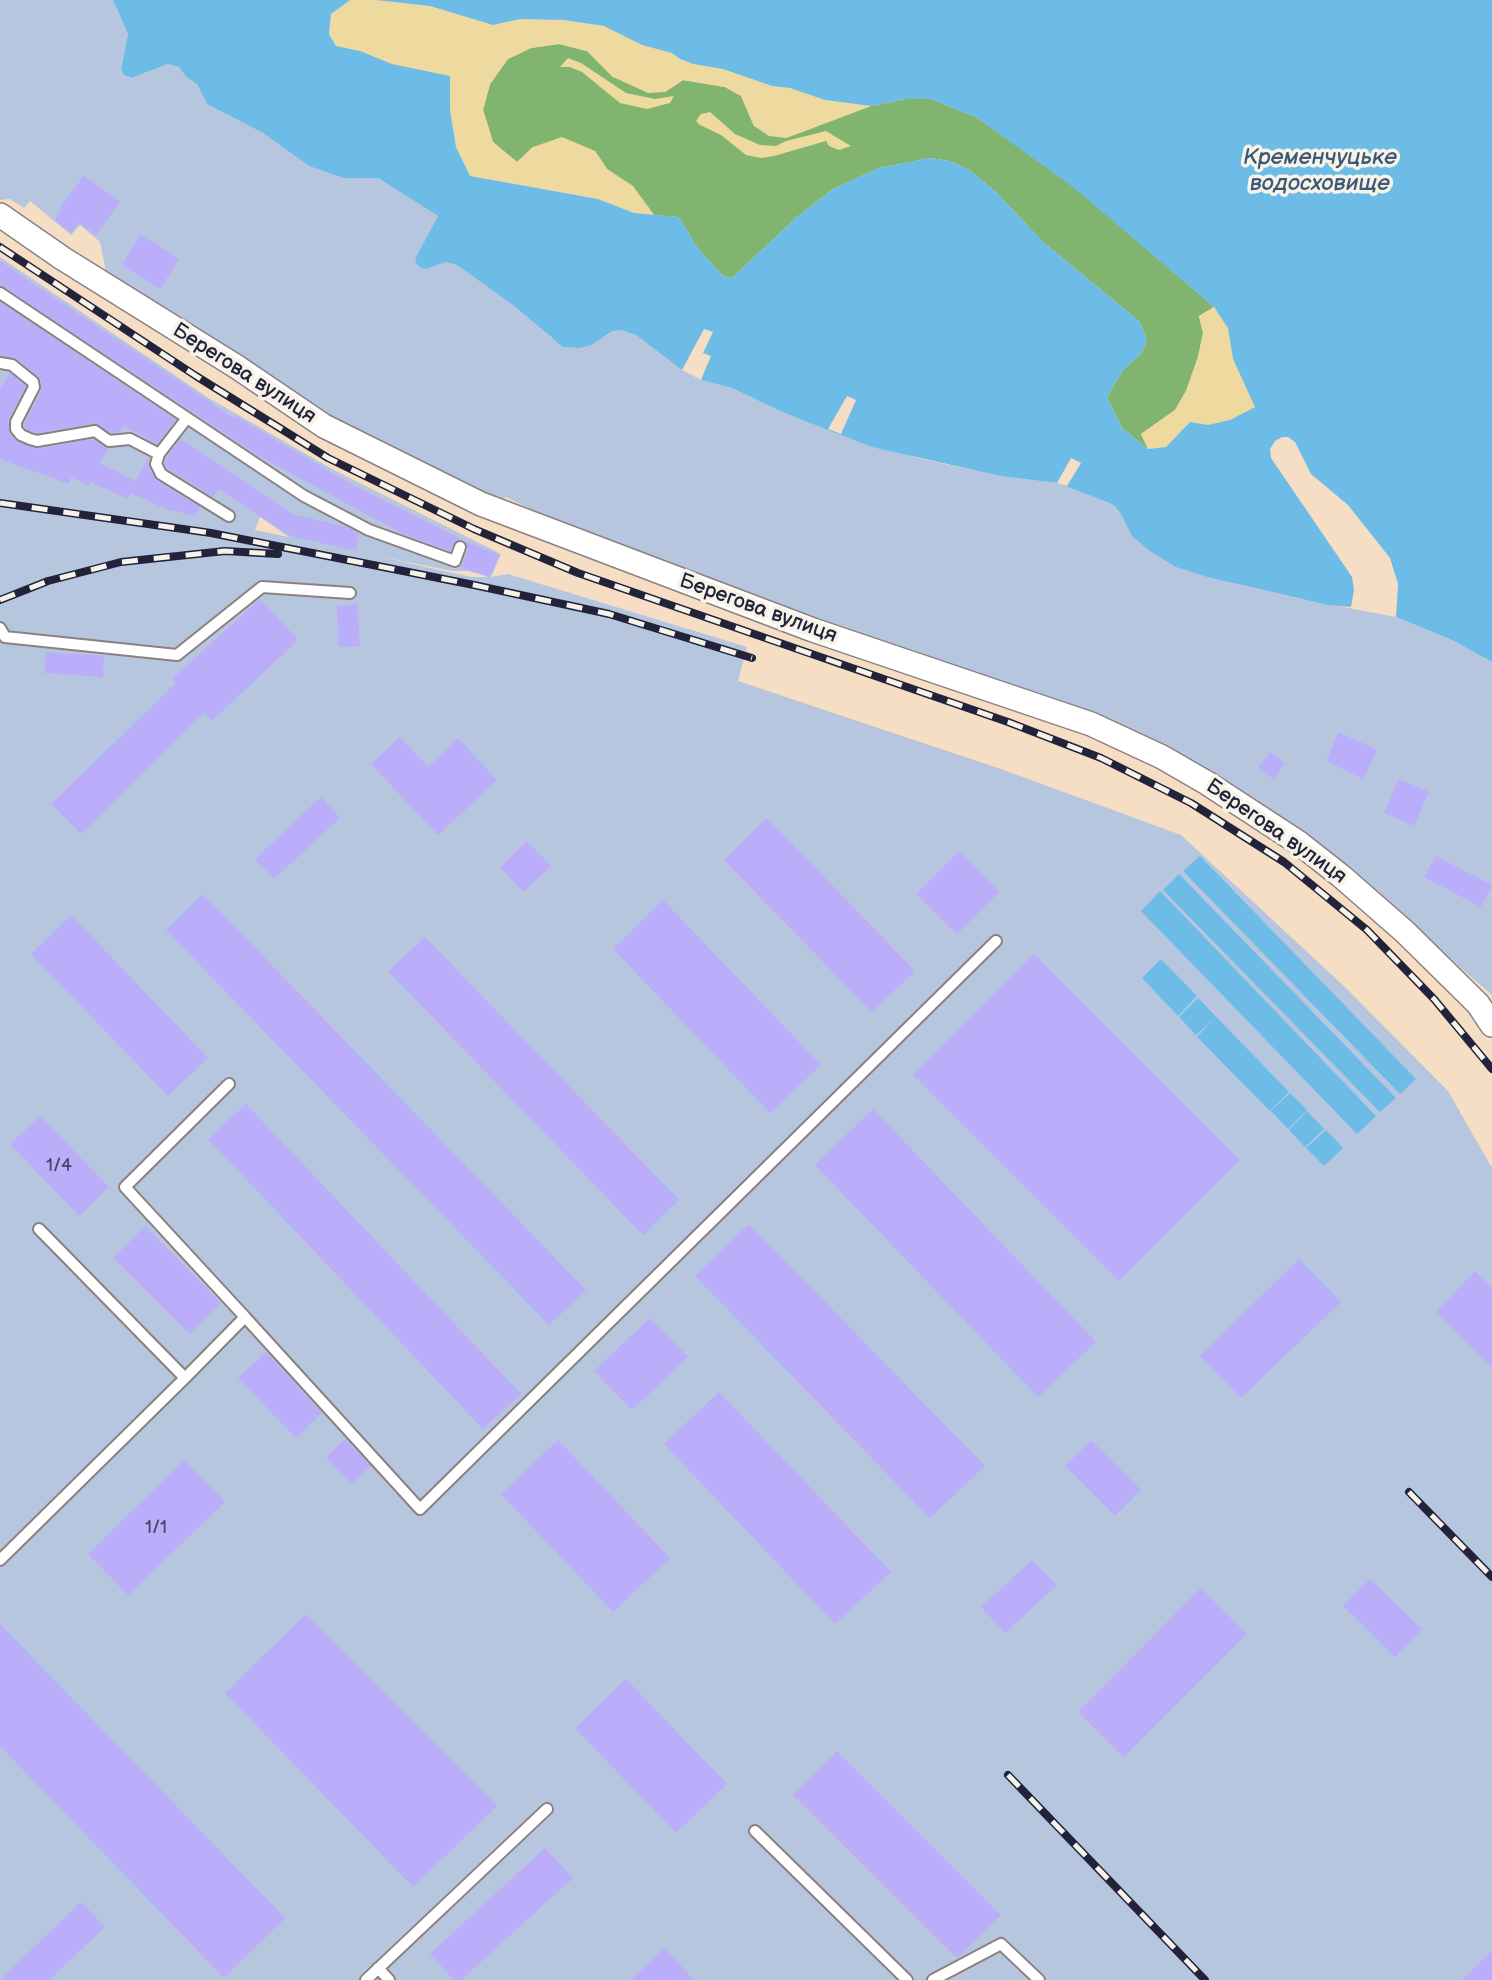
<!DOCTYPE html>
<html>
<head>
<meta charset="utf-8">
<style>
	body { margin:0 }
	canvas { display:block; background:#f5dec4 }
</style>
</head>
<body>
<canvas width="1492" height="1980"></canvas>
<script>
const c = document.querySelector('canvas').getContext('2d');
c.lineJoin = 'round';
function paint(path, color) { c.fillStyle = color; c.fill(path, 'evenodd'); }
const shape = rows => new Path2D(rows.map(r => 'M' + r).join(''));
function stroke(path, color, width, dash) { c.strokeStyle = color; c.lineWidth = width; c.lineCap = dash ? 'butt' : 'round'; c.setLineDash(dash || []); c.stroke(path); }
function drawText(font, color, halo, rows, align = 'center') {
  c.font = font + ' "Balsamiq Sans",sans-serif'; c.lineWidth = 7; c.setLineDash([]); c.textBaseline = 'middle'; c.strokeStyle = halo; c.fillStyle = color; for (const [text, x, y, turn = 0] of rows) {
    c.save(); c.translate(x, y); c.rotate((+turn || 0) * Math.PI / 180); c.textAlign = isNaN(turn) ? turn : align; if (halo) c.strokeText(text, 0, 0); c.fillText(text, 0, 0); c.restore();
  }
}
const industrial = shape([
	[0,0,113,0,128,34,121,69,133,78,168,64,179,67,186,77,197,84,207,104,263,133,309,166,343,178,378,178,438,216,417,255,427,269,446,262,457,265,514,306,553,339,605,337,613,331,621,329,636,335,682,370,701,380,732,388,782,412,841,434,917,458,1000,476,1057,483,1107,502,1115,506,1121,514,1133,536,1151,552,1177,567,1207,577,1301,599,1396,617,1450,639,1492,662,1492,995,1412,926,1164,756,644,565,506,497,498,501,343,425,106,272,100,242,80,225,71,235,30,201,24,208,10,199,0,200],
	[0,257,207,397,332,469,501,554,491,577,508,574,747,647,738,681,1001,769,1181,835,1346,988,1448,1091,1492,1168,1492,1980,0,1980],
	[260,517,289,537,255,530],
	[372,555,452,571,469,571,488,577,471,577]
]);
const forest = shape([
	[559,44,587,51,613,77,665,92,683,80,725,87,741,96,754,126,786,138,871,106,906,99,931,99,976,117,1073,186,1214,307,1199,316,1203,333,1198,357,1186,391,1175,410,1141,434,1148,449,1122,428,1107,397,1123,370,1140,355,1147,341,1140,322,1043,242,997,193,971,171,950,161,930,158,879,168,833,189,797,217,732,278,723,276,698,249,679,217,654,215,633,187,607,169,595,151,533,147,517,162,493,142,483,110,490,84,508,59,531,48]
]);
const sand = shape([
	[350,0,376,0,430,6,493,25,520,19,564,20,604,26,642,45,672,53,680,60,693,64,723,69,772,86,790,88,825,100,871,106,786,138,769,136,754,126,741,96,725,87,683,80,665,92,648,93,613,77,587,51,559,44,531,48,508,59,490,84,483,110,493,142,517,162,533,147,562,137,595,151,607,169,633,186,654,215,634,213,598,199,470,176,456,147,450,110,449,76,392,64,360,51,336,46,329,34,331,14],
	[568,58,581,63,626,93,655,99,674,96,670,103,647,109,620,103,582,72,570,67,560,67],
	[710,112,735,134,760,145,776,146,786,141,826,131,851,146,839,150,829,146,826,141,774,156,761,158,746,155,721,135,700,125,696,121,701,114],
	[1214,307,1223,320,1230,317,1233,359,1256,406,1230,420,1208,425,1190,422,1166,447,1148,449,1141,434,1175,410,1186,391,1198,357,1203,333,1199,316]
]);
const water = shape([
	[113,0,350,0,331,14,329,34,336,46,360,51,392,64,450,76,450,110,456,147,470,176,598,199,634,213,679,217,698,249,723,276,732,278,797,217,833,189,879,168,930,158,950,161,971,171,997,193,1043,242,1140,322,1147,341,1140,355,1123,370,1107,397,1122,428,1148,449,1166,447,1190,422,1208,425,1230,420,1255,407,1233,359,1228,328,1214,307,1073,187,976,117,931,99,906,99,871,106,825,100,790,88,772,86,723,69,693,64,680,59,672,53,642,45,604,26,564,20,520,19,493,25,430,6,376,0,1492,0,1492,662,1450,639,1396,617,1398,584,1390,558,1348,505,1311,474,1295,442,1288,437,1282,437,1275,441,1270,449,1271,458,1352,577,1354,590,1351,607,1328,605,1207,577,1176,567,1151,552,1132,536,1121,514,1115,506,1107,502,1057,483,1000,476,872,447,782,412,732,388,701,380,682,370,636,335,621,330,613,331,591,345,580,348,563,347,514,306,457,265,446,262,427,269,421,268,415,262,417,255,438,216,378,178,343,178,309,166,263,133,207,104,197,84,186,77,179,67,168,64,132,78,124,75,121,69,128,34],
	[1200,856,1416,1079,1400,1094,1183,871],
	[1179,874,1396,1098,1380,1112,1163,890],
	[1160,891,1376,1116,1357,1134,1141,911],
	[1161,959,1197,996,1178,1016,1142,978],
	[1198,998,1289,1092,1270,1111,1197,1037,1215,1018,1196,1035,1179,1017],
	[1290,1093,1307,1110,1288,1129,1271,1111],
	[1307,1111,1324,1129,1305,1147,1289,1130],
	[1326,1130,1343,1148,1324,1166,1306,1148]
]);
const pier = shape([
	[704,329,713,332,703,353,711,356,701,380,682,370],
	[847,396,856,400,841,434,828,429],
	[1071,458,1081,463,1067,486,1057,483]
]);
const building = shape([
	[84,176,120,202,96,235,79,223,71,233,55,220,61,210,59,208],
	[141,234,179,259,160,289,122,265],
	[0,261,234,418,235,416,346,481,461,539,454,542,450,551,401,533,257,455,0,285],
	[0,302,176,420,157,444,124,426,120,432,111,433,96,423,37,433,26,429,24,424,41,391,41,380,17,359,0,355],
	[10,373,26,386,8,421,10,433,15,440,38,449,93,439,109,449,99,463,136,481,148,457,149,468,156,480,200,507,195,516,166,509,131,493,128,499,91,482,90,486,71,477,69,484,0,459,0,388],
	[181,439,293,514,347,527,359,534,356,551,290,536,219,489,213,497,167,468,164,463,166,458],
	[464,541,499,555,490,577,461,568,468,549],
	[260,599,298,640,212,721,204,713,81,834,51,804,176,683,172,679],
	[357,604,360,646,339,647,337,606],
	[46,652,104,656,103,677,44,673],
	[1339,732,1377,750,1363,779,1326,761],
	[400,737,428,767,458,738,497,780,438,835,371,764],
	[1270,752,1285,763,1273,779,1258,768],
	[1399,779,1429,792,1414,826,1384,813],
	[321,797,340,818,274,879,255,859],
	[767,818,915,971,872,1012,724,860],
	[527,841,551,866,523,892,500,867],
	[959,851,999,892,957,934,916,894],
	[1436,856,1492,885,1481,907,1424,877],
	[203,894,586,1290,549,1325,166,930],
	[663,900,821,1065,770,1113,613,949],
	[71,915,208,1058,168,1096,31,954],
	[425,937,679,1200,643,1235,388,971],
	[1034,954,1240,1160,1119,1281,913,1075],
	[246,1104,521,1394,483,1429,208,1139],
	[873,1109,1096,1342,1038,1397,815,1165],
	[40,1116,109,1187,79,1216,10,1144],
	[749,1224,985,1466,930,1518,695,1276],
	[145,1226,221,1303,190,1334,113,1258],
	[1299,1259,1341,1302,1241,1398,1200,1356],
	[1475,1271,1492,1288,1492,1367,1436,1312],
	[650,1318,688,1357,632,1410,594,1371],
	[266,1352,322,1413,296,1438,238,1378],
	[719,1392,891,1572,835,1624,664,1444],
	[345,1439,371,1466,352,1484,326,1457],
	[558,1440,670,1558,613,1612,501,1494],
	[1091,1440,1141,1490,1115,1516,1065,1466],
	[184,1460,225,1502,128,1595,88,1554],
	[1032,1560,1057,1585,1005,1633,981,1607],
	[1370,1579,1422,1629,1395,1657,1343,1606],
	[1201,1588,1247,1634,1124,1757,1078,1712],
	[306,1614,497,1806,413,1887,225,1693],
	[0,1624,285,1918,224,1978,0,1746],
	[626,1679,727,1784,676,1833,575,1728],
	[837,1751,1001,1915,957,1958,793,1795],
	[545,1848,573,1878,461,1980,454,1980,430,1954],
	[81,1902,105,1927,49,1980,0,1980],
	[664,1948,694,1980,631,1980],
	[1492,1951,1492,1980,1462,1980]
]);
const service = shape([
	[0,293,304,496,369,530,455,561,460,547],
	[0,363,12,365,33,382,34,387,16,422,16,429,21,435,30,439,37,441,95,431,109,441,130,439,159,454,187,418],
	[159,454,156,464,161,474,229,516],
	[0,628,5,637,177,655,262,587,350,593],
	[245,1317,420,1509,996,941],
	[185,1378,245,1317,125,1187,229,1084],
	[0,1560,185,1378,39,1229],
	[755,1831,907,1980],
	[378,1968,389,1980],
	[366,1980,547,1809],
	[933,1980,1001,1944,1039,1980]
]);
const minor = shape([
	[0,215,62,258,237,367,324,426,481,504,813,630,1091,724,1162,757,1207,783,1299,843,1341,876,1405,932,1478,1004,1492,1025]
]);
const rail = shape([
	[0,247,196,376,328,458,474,529,578,573,1008,722,1101,758,1191,803,1284,862,1367,930,1434,999,1492,1069],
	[0,503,211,533,474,585,609,614,752,658],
	[0,600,48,581,121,562,225,551,278,554],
	[1409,1492,1492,1577],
	[1008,1775,1205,1980]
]);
const numberNames = [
	["1/4",59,1166],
	["1/1",156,1528]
];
const streetNames = [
	["Берегова вулиця",244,374,33],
	["Берегова вулиця",758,609,20],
	["Берегова вулиця",1276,832,35]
];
const waterNames = [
	["Кременчуцьке",1320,158],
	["водосховище",1320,184]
];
paint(industrial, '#b6c6de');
paint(forest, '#80b46f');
paint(sand, '#eeda9e');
paint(water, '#6dbce7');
paint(pier, '#f5dec4');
paint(building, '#baaefb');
stroke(service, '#8c8080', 14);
stroke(minor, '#8c8080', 26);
stroke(service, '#fff', 10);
stroke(minor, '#fff', 23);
stroke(rail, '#22223b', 8);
stroke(rail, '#f7f3e8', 5, [16]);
drawText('18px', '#48456b', null, numberNames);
drawText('21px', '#22223b', '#f7f3e8', streetNames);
drawText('italic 23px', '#3c5877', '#f7f3e8', waterNames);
</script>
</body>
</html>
